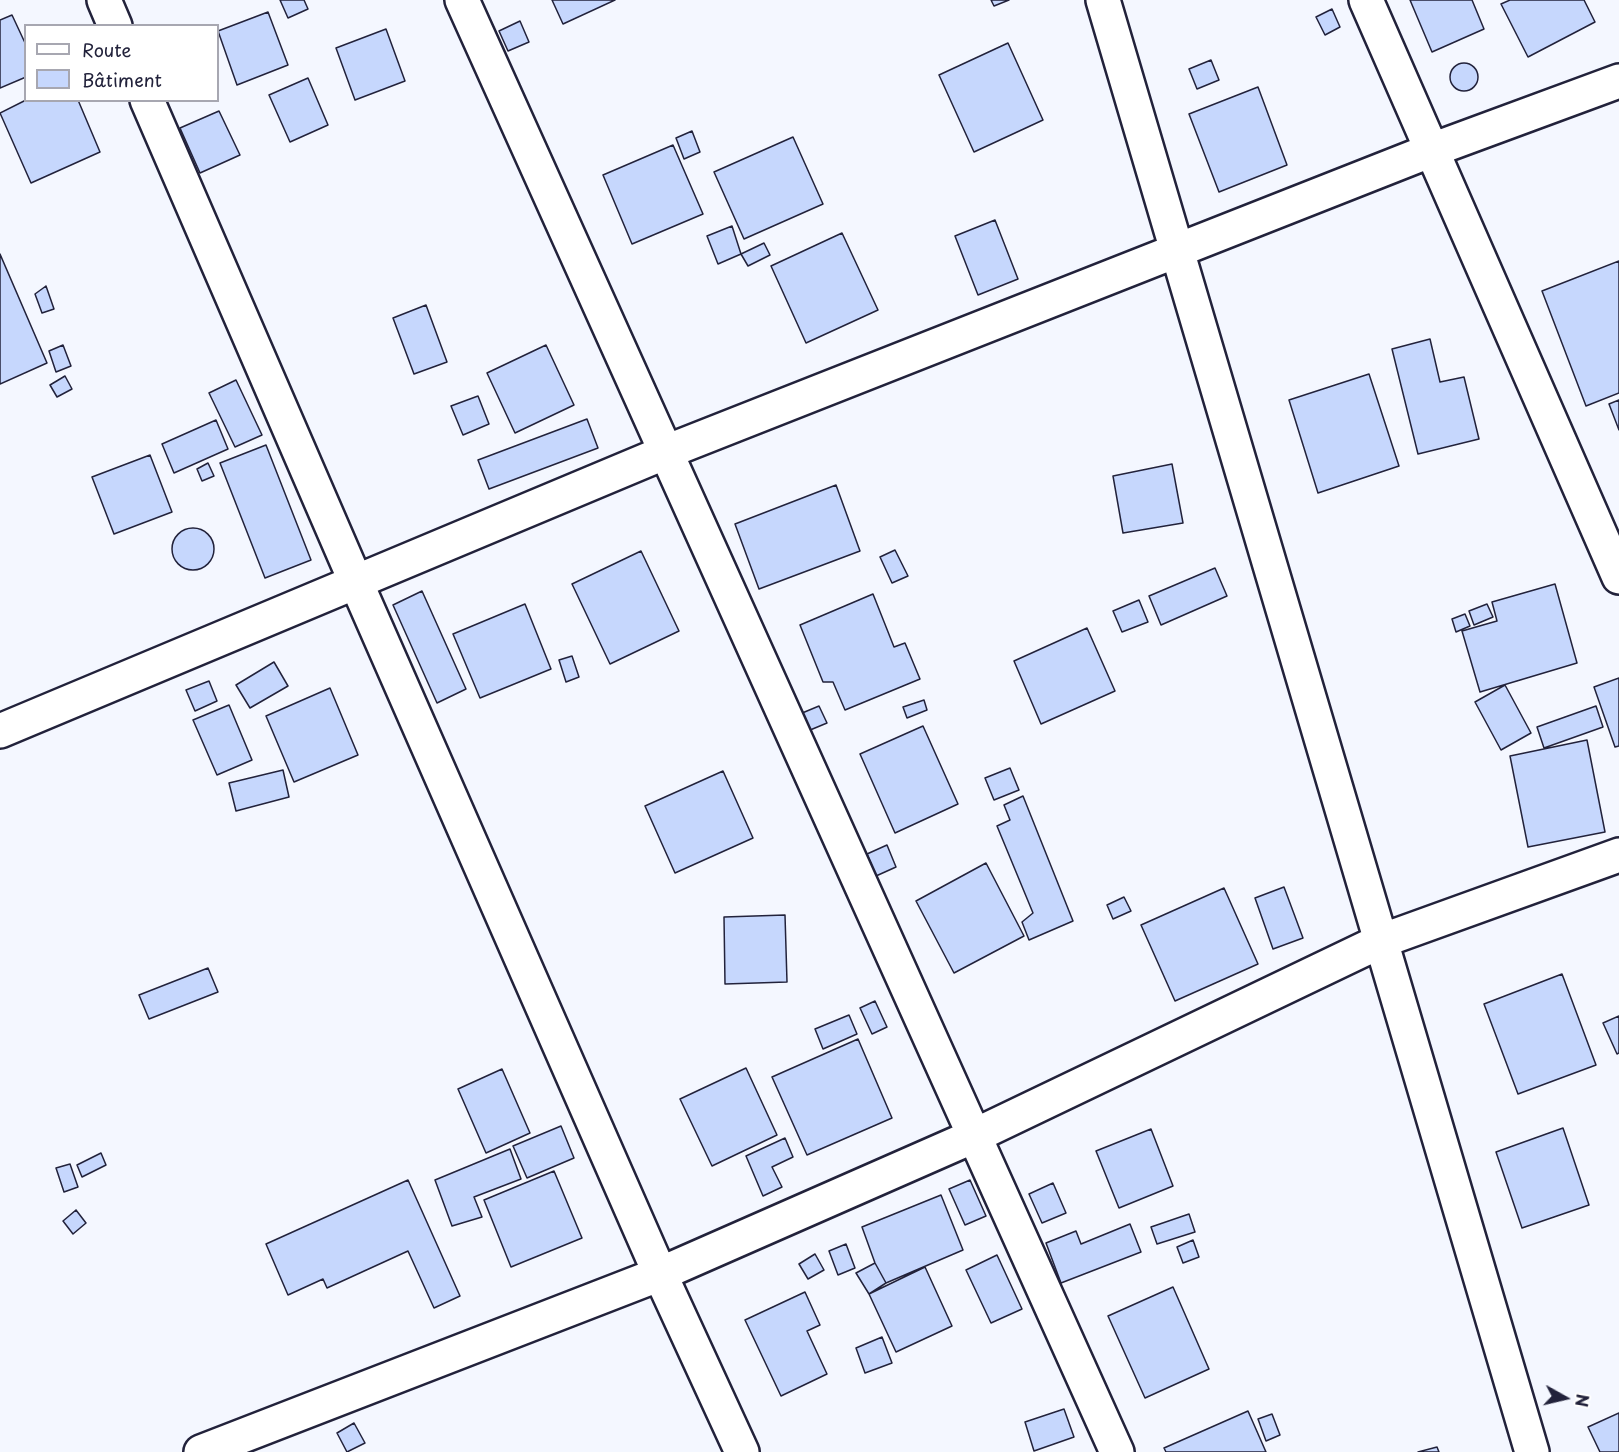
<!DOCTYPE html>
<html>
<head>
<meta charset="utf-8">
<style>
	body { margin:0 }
	#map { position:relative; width:1619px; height:1452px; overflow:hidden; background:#f4f7ff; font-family:"Playpen Sans",sans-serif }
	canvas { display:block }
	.legend { position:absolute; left:24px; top:24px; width:195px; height:78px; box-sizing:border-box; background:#fff; border:2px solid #a7a7b1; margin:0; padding:8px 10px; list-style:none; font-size:18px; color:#22223b }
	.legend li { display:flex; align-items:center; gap:12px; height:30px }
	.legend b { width:30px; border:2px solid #a7a7b1 }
	.north { position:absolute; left:1535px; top:1368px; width:60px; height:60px; -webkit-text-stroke:4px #fff; paint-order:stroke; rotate:98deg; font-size:16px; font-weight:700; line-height:24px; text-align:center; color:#22223b }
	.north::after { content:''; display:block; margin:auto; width:21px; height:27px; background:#22223b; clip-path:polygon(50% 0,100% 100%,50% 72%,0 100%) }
</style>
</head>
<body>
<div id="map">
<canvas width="1619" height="1452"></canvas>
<ul class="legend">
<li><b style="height:8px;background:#fff"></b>Route</li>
<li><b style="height:16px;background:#c6d7fd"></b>Bâtiment</li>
</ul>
<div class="north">N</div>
</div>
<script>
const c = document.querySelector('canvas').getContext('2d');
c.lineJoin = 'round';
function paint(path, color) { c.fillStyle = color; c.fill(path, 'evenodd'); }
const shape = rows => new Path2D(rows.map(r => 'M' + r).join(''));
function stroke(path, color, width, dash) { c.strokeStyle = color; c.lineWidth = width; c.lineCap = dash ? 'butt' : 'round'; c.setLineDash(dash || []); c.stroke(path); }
const building = shape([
	[280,0,304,0,308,9,288,18,280,0],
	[552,0,615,0,563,24,552,0],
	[991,0,1009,0,994,6,991,0],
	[1410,0,1472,0,1484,29,1432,52,1410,0],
	[1510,0,1584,0,1595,22,1528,57,1501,4,1510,0],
	[1332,9,1340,27,1325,35,1316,17,1332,9],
	[268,12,288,65,237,85,218,31,268,12],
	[12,15,26,45,26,77,0,88,0,20,12,15],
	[520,21,529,42,508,51,499,31,520,21],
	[386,29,405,81,355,100,336,48,386,29],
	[1008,43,1043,120,974,152,939,75,1008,43],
	[1211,60,1219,80,1197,89,1189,69,1211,60],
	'1450 77a14 14 0 1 1 28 0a14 14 0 1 1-28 0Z',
	[308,78,328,125,290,142,269,95,308,78],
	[1258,87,1287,165,1219,192,1189,114,1258,87],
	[26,100,78,100,100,152,31,183,0,113,26,100],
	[219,111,240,155,200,173,180,128,219,111],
	[692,131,700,152,684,159,676,138,692,131],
	[793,137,823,204,744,239,714,172,793,137],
	[673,145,703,214,632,244,603,175,673,145],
	[995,220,1018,279,978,295,955,236,995,220],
	[732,226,741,254,718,264,707,236,732,226],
	[842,233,878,310,806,343,771,266,842,233],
	[764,243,770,255,748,266,741,254,764,243],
	[0,254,47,363,0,384,0,254],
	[1619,261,1619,393,1586,406,1542,291,1619,261],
	[46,286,54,309,42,313,35,294,46,286],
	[426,305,447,362,414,374,393,318,426,305],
	[1430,339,1440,382,1464,377,1479,439,1418,454,1392,349,1430,339],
	[63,345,71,366,56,372,49,351,63,345],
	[546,345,574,405,515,433,487,373,546,345],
	[1369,374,1399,466,1318,493,1289,400,1369,374],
	[65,376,72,389,57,397,50,385,65,376],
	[236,380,262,435,235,447,209,393,236,380],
	[478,396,489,424,463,435,451,406,478,396],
	[1619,400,1619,430,1609,404,1619,400],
	[587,419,598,448,489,489,478,460,587,419],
	[216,420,228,449,174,473,162,444,216,420],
	[266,445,311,560,265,578,220,463,266,445],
	[150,455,172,512,114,534,92,477,150,455],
	[208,463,214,476,202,481,197,469,208,463],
	[1172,464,1183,523,1123,533,1113,476,1172,464],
	[836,485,860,551,759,589,735,524,836,485],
	'172 549a21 21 0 1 1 42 0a21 21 0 1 1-42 0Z',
	[895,550,908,576,892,583,880,557,895,550],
	[641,551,679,631,610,664,572,584,641,551],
	[1215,568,1227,596,1161,625,1149,596,1215,568],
	[1555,584,1577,663,1480,692,1462,631,1497,621,1492,602,1555,584],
	[422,591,466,689,437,703,393,605,422,591],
	[873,594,894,647,905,643,920,679,845,710,833,682,823,682,800,625,873,594],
	[1139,600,1148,622,1122,632,1113,611,1139,600],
	[525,604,551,669,480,698,453,634,525,604],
	[1487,604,1493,617,1474,625,1469,611,1487,604],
	[1465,614,1470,626,1456,632,1452,619,1465,614],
	[1087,628,1115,691,1041,724,1014,661,1087,628],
	[572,656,579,677,566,682,559,660,572,656],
	[274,662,288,686,250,708,236,685,274,662],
	[1619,678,1619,746,1615,747,1594,687,1619,678],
	[209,681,217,701,195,711,186,690,209,681],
	[1505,685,1531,733,1501,750,1475,702,1505,685],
	[330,688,358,755,294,782,266,716,330,688],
	[924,700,927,710,907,718,903,707,924,700],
	[229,705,252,760,217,775,193,720,229,705],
	[819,706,827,723,803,733,795,716,819,706],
	[1596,706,1603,727,1544,748,1537,727,1596,706],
	[923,726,958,804,895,833,860,754,923,726],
	[1587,740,1605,832,1528,847,1510,756,1587,740],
	[1010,768,1019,790,994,800,985,778,1010,768],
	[283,770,289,797,236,811,229,783,283,770],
	[723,771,753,838,675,873,645,806,723,771],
	[1023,796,1073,921,1029,940,1022,922,1033,913,997,826,1010,820,1004,805,1023,796],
	[887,845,896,867,876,876,867,854,887,845],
	[986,863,1024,936,954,973,916,901,986,863],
	[1284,887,1303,938,1273,949,1255,898,1284,887],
	[1224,888,1258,964,1175,1001,1141,925,1224,888],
	[1124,897,1131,911,1113,919,1107,905,1124,897],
	[785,915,787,982,725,984,724,917,785,915],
	[208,968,218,992,149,1019,139,995,208,968],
	[1562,974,1596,1065,1518,1094,1484,1004,1562,974],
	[875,1001,887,1027,872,1034,860,1008,875,1001],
	[849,1015,857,1034,823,1049,815,1029,849,1015],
	[1619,1016,1619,1053,1617,1054,1603,1023,1619,1016],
	[858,1039,892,1118,807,1155,772,1077,858,1039],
	[746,1068,777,1135,712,1166,680,1099,746,1068],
	[502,1069,530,1133,486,1153,458,1089,502,1069],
	[561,1126,574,1158,527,1178,513,1146,561,1126],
	[1563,1128,1589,1205,1522,1228,1496,1152,1563,1128],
	[1151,1129,1173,1186,1119,1208,1096,1151,1151,1129],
	[785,1138,793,1157,772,1167,782,1187,763,1196,746,1156,785,1138],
	[510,1149,521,1179,474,1197,482,1217,452,1226,435,1180,510,1149],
	[101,1153,106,1165,82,1177,77,1165,101,1153],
	[70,1164,78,1187,64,1192,56,1168,70,1164],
	[554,1171,582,1238,511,1267,484,1200,554,1171],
	[408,1180,460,1296,434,1308,408,1251,327,1288,323,1279,288,1295,266,1244,408,1180],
	[970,1180,986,1216,965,1225,949,1189,970,1180],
	[1053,1183,1066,1213,1042,1223,1029,1194,1053,1183],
	[941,1195,963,1250,886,1283,875,1263,862,1227,941,1195],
	[76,1210,86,1223,73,1234,63,1221,76,1210],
	[1189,1214,1195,1232,1157,1244,1151,1227,1189,1214],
	[1130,1224,1141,1252,1061,1283,1046,1243,1076,1231,1081,1244,1130,1224],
	[1193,1240,1199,1257,1183,1263,1177,1247,1193,1240],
	[846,1244,855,1268,838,1275,829,1251,846,1244],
	[815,1254,824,1270,808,1279,799,1264,815,1254],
	[997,1255,1022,1309,991,1323,966,1270,997,1255],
	[875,1263,886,1283,869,1294,856,1273,875,1263],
	[925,1267,952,1326,896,1352,869,1294,925,1267],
	[1173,1287,1209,1369,1145,1398,1108,1316,1173,1287],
	[805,1292,820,1325,807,1331,827,1374,781,1396,745,1320,805,1292],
	[882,1337,892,1363,865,1373,856,1348,882,1337],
	[1064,1409,1074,1437,1034,1451,1025,1422,1064,1409],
	[1248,1411,1266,1452,1166,1452,1164,1448,1248,1411],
	[1619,1413,1619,1452,1600,1452,1588,1427,1619,1413],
	[1272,1414,1280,1435,1266,1441,1258,1419,1272,1414],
	[354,1423,365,1443,347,1452,337,1433,354,1423],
	[1437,1447,1439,1452,1418,1452,1437,1447]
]);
const minor = shape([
	[104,0,115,26],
	[462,0,1117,1452],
	[1103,0,1532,1452],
	[1366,0,1619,577],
	[147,100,355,580,660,1274,742,1452],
	[0,731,666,452,1432,150,1619,81],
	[201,1452,660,1274,974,1136,1381,941,1619,855]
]);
paint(building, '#c6d7fd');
stroke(building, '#22223b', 1.5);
stroke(minor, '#22223b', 38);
stroke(minor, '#fff', 33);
</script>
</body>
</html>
